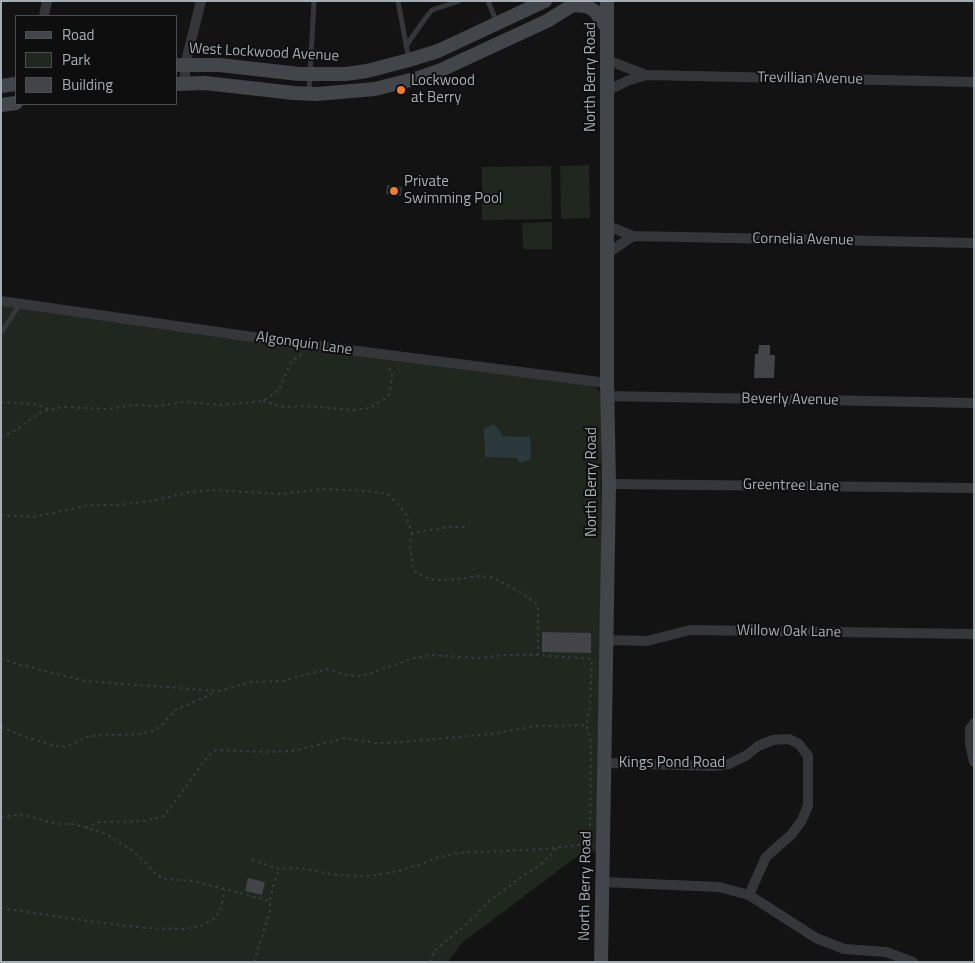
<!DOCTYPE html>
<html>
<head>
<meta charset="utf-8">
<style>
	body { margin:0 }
	#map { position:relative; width:975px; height:963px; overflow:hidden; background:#131314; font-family:"Titillium Web",sans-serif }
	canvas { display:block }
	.frame { position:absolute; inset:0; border:2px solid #a5aeb4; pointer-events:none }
	.legend { position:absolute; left:15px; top:15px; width:162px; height:90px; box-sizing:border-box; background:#0e0e0f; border:1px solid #4a4e51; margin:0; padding:6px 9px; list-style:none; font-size:15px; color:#a5aeb4 }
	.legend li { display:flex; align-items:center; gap:10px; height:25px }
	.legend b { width:25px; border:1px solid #4a4e51 }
</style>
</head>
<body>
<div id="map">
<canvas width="975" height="963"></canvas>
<div class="frame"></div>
<ul class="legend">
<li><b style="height:6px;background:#424549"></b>Road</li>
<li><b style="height:14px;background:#20271f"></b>Park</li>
<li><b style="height:14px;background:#424447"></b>Building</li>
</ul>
</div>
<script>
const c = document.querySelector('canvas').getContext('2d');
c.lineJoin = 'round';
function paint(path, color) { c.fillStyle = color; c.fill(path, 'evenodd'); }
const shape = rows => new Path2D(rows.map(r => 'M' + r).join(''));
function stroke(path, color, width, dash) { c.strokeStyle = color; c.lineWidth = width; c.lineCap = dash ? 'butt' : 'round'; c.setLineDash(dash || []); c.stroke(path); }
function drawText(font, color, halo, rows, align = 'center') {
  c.font = font + ' "Titillium Web",sans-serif'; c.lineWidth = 4; c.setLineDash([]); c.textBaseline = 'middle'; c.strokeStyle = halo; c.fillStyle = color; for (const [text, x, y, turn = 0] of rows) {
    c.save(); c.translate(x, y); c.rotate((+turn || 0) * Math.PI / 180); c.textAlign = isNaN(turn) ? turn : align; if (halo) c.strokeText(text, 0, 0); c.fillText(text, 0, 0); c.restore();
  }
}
const green = shape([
	[589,165,590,218,561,219,560,166],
	[551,166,552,219,482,220,482,167],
	[552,222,552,249,523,249,522,223],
	[1,306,590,385,598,389,601,395,601,571,597,852,583,852,462,943,448,962,1,962]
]);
const water = shape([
	[387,185,402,187,401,196,386,194],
	[494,424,503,436,530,437,531,459,520,463,517,458,485,457,484,428]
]);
const building = shape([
	[759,345,770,345,770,355,775,355,774,378,754,378,755,354,758,354],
	[542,632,591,633,591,653,542,652],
	[248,878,265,882,262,895,245,891]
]);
const path = shape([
	[263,401,282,407,306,406,354,410,370,408,383,400,388,396,390,390,392,375,388,365],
	[1,402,35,404,48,409],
	[1,437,13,432,41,412,63,407,108,409,133,405,158,406,183,402,221,405,263,401,279,390,291,362,302,354],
	[1,515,33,517,91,505,118,505,152,501,190,492,213,490,279,494,324,489,367,491,387,494,396,502,405,512,412,533,448,527,469,527],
	[412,533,410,544,413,570,421,575,429,579,439,580,459,579,477,576,492,577,522,593,538,605,538,655,590,659,592,660,590,707,587,720,587,728,591,742,590,827,585,843],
	[1,658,14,663,85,681,219,691,251,682,283,681,327,669,346,675,362,676,414,658,432,655,476,658,507,655,538,655],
	[1,727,25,737,56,746,66,747,89,736,139,734,153,731,163,724,175,710,216,692],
	[1,817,16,815,28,816,56,824,73,824,104,833,130,849,143,860,155,873,163,879,194,881,270,901],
	[86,828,98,822,146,821,164,816,209,755,216,750,267,752,293,751,345,738,375,743,391,743,491,734,536,726,587,725],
	[252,860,280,869,299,868,336,875,370,876,399,871,424,863,439,857,459,853,547,849,591,843],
	[1,908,88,921,146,928,184,929,201,926,214,919,220,911,225,890],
	[254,962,270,911,270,901,274,882,280,869],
	[430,962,434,952,441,945,469,922,489,901,521,877,540,865,557,848]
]);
const lane = shape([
	[398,1,409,60],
	[488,1,497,23],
	[406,46,424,20,432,10,459,1],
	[309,93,314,1],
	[1,333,20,304]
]);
const street = shape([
	[44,16,47,1],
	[646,75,974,82],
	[185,83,185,65,201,1],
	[607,91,627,81,646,75,607,60],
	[608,226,633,236,608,253],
	[633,236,974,243],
	[1,301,295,343,607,383],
	[607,396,974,403],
	[609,484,974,488],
	[606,640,647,641,690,630,974,634],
	[974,723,970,729,970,744,974,762],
	[605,763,714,766,729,764,747,755,758,746,773,740,789,739,799,744,808,756,808,806,802,820,792,834,766,857,749,895],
	[603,882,719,887,749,895,816,938,844,949,886,952,913,962]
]);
const secondary = shape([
	[574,5,586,6,595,11,607,28],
	[176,65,220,65,299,74,346,74,367,71,409,60,438,51,545,1],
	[176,84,205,83,294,93,317,94,375,89,418,78,441,70,547,21,579,1],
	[1,86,16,84],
	[1,105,16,103],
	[601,962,609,484,607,383,607,1]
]);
const markers = [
	[401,90,5,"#ec7d33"],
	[394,191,5,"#ec7d33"]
];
const streetNames = [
	["West Lockwood Avenue",264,53,3],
	["North Berry Road",591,77,-90],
	["Trevillian Avenue",810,79,1],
	["Cornelia Avenue",803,240,1],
	["Algonquin Lane",304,344,8],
	["Beverly Avenue",790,400,1],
	["North Berry Road",592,482,-90],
	["Greentree Lane",791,486,1],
	["Willow Oak Lane",789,632,1],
	["Kings Pond Road",672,763],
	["North Berry Road",586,886,-89]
];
const poiNames = [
	["Lockwood",411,81],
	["at Berry",411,98],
	["Private",404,182],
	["Swimming Pool",404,199]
];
paint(green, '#20271f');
paint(water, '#2c393c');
paint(building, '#424447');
stroke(path, '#3a3d40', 2, [2.5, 4]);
stroke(lane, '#343639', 5);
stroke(street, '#343639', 10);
stroke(secondary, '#424549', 14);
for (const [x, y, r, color] of markers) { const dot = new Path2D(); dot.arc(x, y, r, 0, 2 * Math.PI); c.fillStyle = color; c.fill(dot); stroke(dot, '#0e0e0f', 2); }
drawText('15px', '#a5aeb4', '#0e0e0f', streetNames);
drawText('15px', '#a5aeb4', '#0e0e0f', poiNames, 'left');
</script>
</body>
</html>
